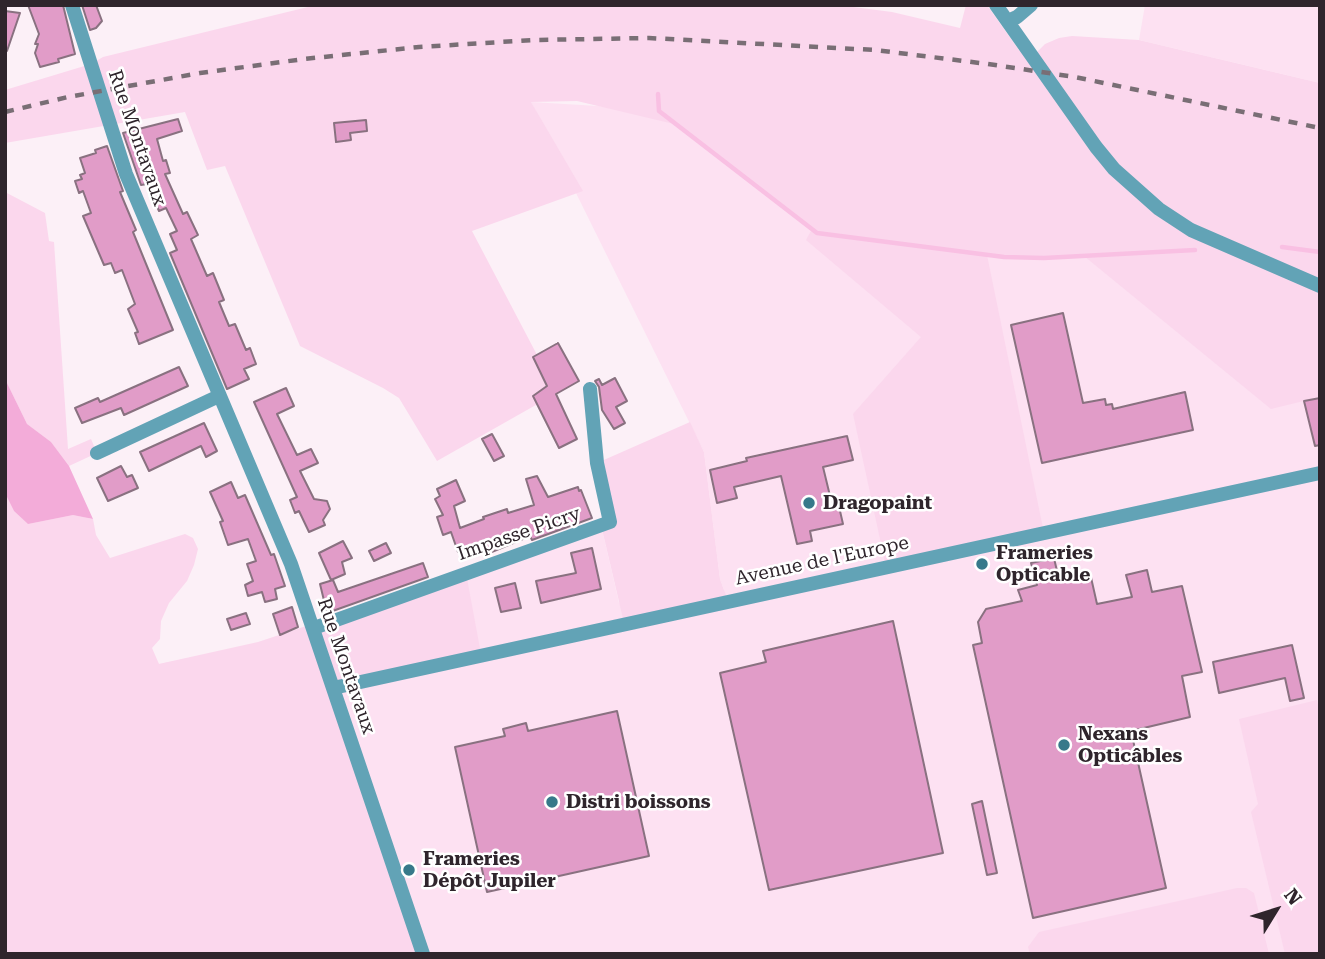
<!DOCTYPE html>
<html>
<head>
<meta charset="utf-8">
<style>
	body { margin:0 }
	#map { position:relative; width:1325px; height:959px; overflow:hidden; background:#fcf0f7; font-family:"Roboto Serif",serif }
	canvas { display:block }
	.frame { position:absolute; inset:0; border:7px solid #2f252c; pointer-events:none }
	.north { position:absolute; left:1241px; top:875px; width:70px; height:70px; -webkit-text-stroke:5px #fff; paint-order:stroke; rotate:52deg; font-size:19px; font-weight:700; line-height:28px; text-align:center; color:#2f252c }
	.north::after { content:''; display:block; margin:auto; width:24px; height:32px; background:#2f252c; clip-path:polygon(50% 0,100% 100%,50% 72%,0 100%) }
</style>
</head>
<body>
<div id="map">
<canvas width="1325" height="959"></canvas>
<div class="frame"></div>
<div class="north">N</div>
</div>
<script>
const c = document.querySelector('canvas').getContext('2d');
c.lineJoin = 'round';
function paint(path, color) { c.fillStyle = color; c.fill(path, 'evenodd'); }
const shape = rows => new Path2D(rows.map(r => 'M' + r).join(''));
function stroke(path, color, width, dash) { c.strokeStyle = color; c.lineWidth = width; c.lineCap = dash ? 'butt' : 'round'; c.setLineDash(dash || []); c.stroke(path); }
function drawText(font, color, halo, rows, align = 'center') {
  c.font = font + ' "Roboto Serif",serif'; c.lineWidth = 5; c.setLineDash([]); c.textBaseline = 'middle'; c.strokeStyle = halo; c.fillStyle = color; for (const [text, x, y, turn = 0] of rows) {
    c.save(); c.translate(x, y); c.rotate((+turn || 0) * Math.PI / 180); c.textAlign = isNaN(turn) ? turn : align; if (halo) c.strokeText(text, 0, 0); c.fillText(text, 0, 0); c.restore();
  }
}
const built = shape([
	[1145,5,1320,5,1320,83,1139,40],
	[531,102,1320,149,1320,954,5,954,5,372,69,466,132,648,159,664,315,632,466,573,601,525,619,603,724,590,720,579,704,452]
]);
const green = shape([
	[316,5,838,5,892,12,960,28,966,5,987,5,1019,50,1033,56,1045,44,1059,38,1072,36,1139,40,1320,83,1320,397,1271,409,1084,256,1044,258,987,255,1044,533,886,567,853,414,921,337,806,240,812,229,678,125,577,101,531,102,583,191,472,231,557,393,437,461,399,398,383,388,300,346,225,166,207,170,185,112,5,143,5,90,91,64,103,57],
	[5,192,45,213,49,241,54,242,68,449,91,439,97,453,69,466,51,442,27,424,5,379],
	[690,422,704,452,720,579,728,601,624,623,601,525,610,522,597,463],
	[5,493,14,511,28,524,73,515,93,519,96,535,110,558,185,534,193,538,198,549,194,565,187,581,169,603,161,621,160,639,152,648,159,664,258,642,466,573,481,654,334,688,423,954,5,954],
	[1317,700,1320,714,1320,954,1285,954,1251,812,1258,804,1239,719],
	[1237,888,1246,888,1254,893,1269,954,1030,954,1028,947,1039,932]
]);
const forest = shape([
	[5,379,27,424,51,442,69,466,93,519,73,515,28,524,14,511,5,493]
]);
const stream = shape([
	[658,94,659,111,817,233,1004,257,1044,258,1195,250],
	[1282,247,1320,252]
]);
const building = shape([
	[28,5,63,5,75,54,58,59,59,62,40,67,35,53,38,44,35,44,39,34,28,5],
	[82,5,96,5,102,21,96,28,90,30,82,5],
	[5,11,20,13,7,51,5,51,5,11],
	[178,119,182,131,157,139,163,161,166,160,170,173,165,174,183,214,187,212,198,235,191,239,207,276,213,273,224,300,219,302,229,326,235,324,246,350,250,348,256,364,244,369,249,379,227,389,170,253,177,250,170,234,177,231,166,208,159,211,147,184,141,185,123,133,178,119],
	[366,120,367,131,350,133,351,140,336,142,334,123,366,120],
	[107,146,123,191,120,192,136,230,133,232,173,330,139,344,135,333,138,332,128,309,135,304,122,270,115,273,111,263,104,265,83,216,91,213,83,191,79,193,75,181,82,179,80,175,85,173,80,158,96,153,95,150,107,146],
	[1063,313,1083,403,1105,399,1106,405,1112,404,1113,409,1185,392,1193,430,1042,463,1011,325,1063,313],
	[558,343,579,381,556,394,577,439,559,448,533,396,547,386,533,357,558,343],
	[179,367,188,386,124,415,121,408,82,423,75,408,98,398,100,402,179,367],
	[615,378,627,401,616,407,625,423,614,429,602,410,599,387,595,381,599,379,602,385,615,378],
	[286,388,294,406,277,414,297,455,311,449,318,463,300,471,314,499,327,501,330,509,323,520,325,525,309,532,299,511,295,513,290,500,297,497,254,402,286,388],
	[1320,398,1320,445,1315,446,1304,401,1320,398],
	[204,423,217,451,206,457,201,446,149,471,140,452,204,423],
	[492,434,504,456,494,461,482,439,492,434],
	[847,436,853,460,823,467,831,500,837,498,843,524,810,531,812,541,797,544,781,476,734,487,737,498,717,503,710,470,747,461,746,458,847,436],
	[121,466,127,477,132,475,138,488,108,501,97,478,121,466],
	[537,476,548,497,578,487,579,491,581,490,592,518,532,540,530,536,487,554,483,543,458,552,451,532,443,535,437,517,443,515,435,499,440,496,437,489,456,480,465,501,454,506,460,528,484,519,483,517,507,509,508,513,534,505,526,479,537,476],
	[231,482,238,498,245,495,271,555,274,554,285,586,275,589,277,599,265,602,262,592,248,596,245,585,253,581,247,564,256,561,248,539,228,545,220,522,223,521,210,492,231,482],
	[343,541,352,558,342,562,345,574,331,580,319,553,343,541],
	[386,543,391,553,374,561,369,551,386,543],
	[592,548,601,589,541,603,536,581,576,573,571,553,592,548],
	[1054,558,1059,580,1090,573,1097,604,1132,597,1126,575,1147,570,1152,592,1182,586,1202,672,1182,676,1190,717,1131,731,1166,888,1033,918,973,645,982,643,978,622,986,609,1022,601,1018,590,1037,585,1031,563,1054,558],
	[423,563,428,577,327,613,320,584,333,580,338,592,423,563],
	[515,583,521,608,501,612,495,588,515,583],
	[292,607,298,627,280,635,273,614,292,607],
	[246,613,250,624,231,630,227,619,246,613],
	[893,621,943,853,769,890,720,673,766,662,763,651,893,621],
	[1292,645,1304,698,1290,701,1285,678,1219,693,1213,662,1292,645],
	[617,711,649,856,487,892,455,747,505,736,503,729,526,723,528,731,617,711],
	[982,801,997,873,987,875,972,804,982,801]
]);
const minor = shape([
	[72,5,126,174,291,564,423,954],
	[996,5,1096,147,1114,169,1159,209,1191,230,1320,286],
	[1008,21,1017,17,1031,5],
	[97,453,219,396],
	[314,628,610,522,597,463,590,389],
	[333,688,1320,473]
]);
const rail = shape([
	[5,112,68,97,200,73,304,59,419,47,534,40,649,38,875,50,988,64,1075,77,1320,128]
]);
const markers = [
	[809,503,7,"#37798a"],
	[982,564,7,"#37798a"],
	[1064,745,7,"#37798a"],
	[552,802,7,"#37798a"],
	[409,870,7,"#37798a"]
];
const streetNames = [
	["Rue Montavaux",137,138,71],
	["Impasse Picry",519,534,-19],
	["Avenue de l'Europe",822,561,-12],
	["Rue Montavaux",346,666,71]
];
const poiNames = [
	["Dragopaint",823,503],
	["Frameries",996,553],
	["Opticable",996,575],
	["Nexans",1078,734],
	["Opticâbles",1078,756],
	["Distri boissons",566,802],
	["Frameries",423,859],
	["Dépôt Jupiler",423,881]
];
paint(built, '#fde1f2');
paint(green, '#fbd7ed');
paint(forest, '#f3acd9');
stroke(stream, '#f9c0e3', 4.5);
paint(building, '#e19cc8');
stroke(building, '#897180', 2);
stroke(minor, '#62a3b6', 14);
stroke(rail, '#796e75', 4.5, [9, 9]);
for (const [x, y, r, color] of markers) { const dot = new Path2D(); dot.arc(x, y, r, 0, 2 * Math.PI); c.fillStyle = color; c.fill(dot); stroke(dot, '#fff', 2.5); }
drawText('19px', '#2f252c', '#fff', streetNames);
drawText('bold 19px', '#2f252c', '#fff', poiNames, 'left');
</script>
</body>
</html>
